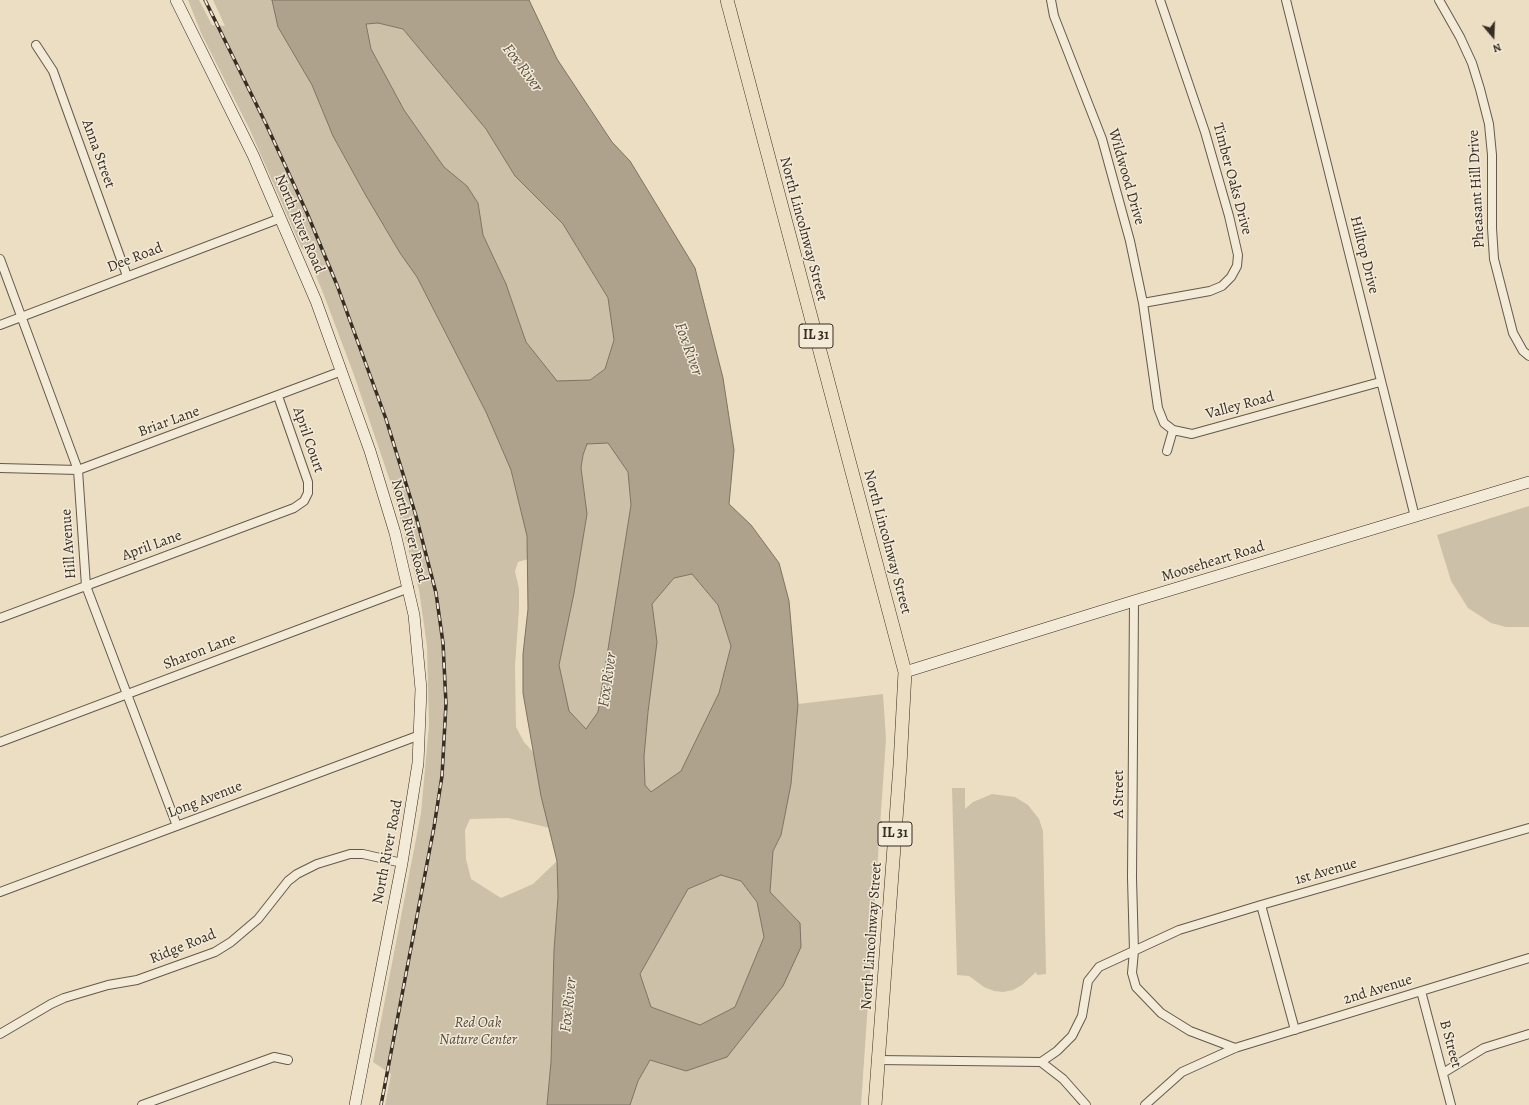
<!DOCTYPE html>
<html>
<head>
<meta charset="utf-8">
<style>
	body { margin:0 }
	#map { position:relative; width:1529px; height:1105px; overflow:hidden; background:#ecdec3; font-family:Alegreya,serif }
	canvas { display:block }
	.north { position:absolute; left:1473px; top:16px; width:40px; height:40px; -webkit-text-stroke:3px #f3ead8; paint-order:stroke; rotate:161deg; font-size:11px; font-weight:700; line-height:16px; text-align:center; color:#372d23 }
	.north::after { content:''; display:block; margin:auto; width:14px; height:18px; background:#372d23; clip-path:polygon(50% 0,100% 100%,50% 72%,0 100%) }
</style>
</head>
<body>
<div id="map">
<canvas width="1529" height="1105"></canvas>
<div class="north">N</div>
</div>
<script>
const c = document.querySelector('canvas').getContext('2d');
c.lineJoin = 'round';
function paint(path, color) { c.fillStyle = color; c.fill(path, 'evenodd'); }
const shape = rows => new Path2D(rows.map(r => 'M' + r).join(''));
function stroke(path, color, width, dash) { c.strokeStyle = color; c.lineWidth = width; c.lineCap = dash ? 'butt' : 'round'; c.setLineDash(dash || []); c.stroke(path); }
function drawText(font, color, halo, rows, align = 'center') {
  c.font = font + ' Alegreya,serif'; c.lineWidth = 3; c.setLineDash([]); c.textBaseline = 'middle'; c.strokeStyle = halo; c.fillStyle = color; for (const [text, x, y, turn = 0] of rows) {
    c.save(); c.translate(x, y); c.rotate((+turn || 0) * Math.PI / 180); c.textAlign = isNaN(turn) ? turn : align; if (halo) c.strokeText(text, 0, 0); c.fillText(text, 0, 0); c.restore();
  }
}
const green = shape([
	[188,0,199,0,212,25,225,26,213,0,272,0,278,27,312,85,333,136,365,194,400,253,417,277,486,412,511,470,527,536,528,559,518,562,515,571,519,589,519,609,515,666,516,727,524,742,533,752,550,828,508,818,470,819,465,830,466,859,471,879,501,898,533,884,557,861,558,897,554,950,551,1062,547,1105,385,1105,391,1074,373,1062,421,813,429,725,427,646,419,590,391,484,354,375,325,298,307,253,301,247,250,130,202,35],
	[378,23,403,29,486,129,515,176,563,224,608,299,614,339,605,369,589,380,557,382,526,342,506,284,483,235,478,203,467,186,444,167,404,110,371,49,366,24],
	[587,443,608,443,628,472,631,505,598,712,586,729,569,711,559,665,574,593,587,514,581,468,583,455],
	[1529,506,1529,627,1506,627,1491,623,1468,608,1451,581,1437,535],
	[692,574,718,605,731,646,719,693,681,771,651,793,645,785,644,757,648,712,657,642,652,604,674,578],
	[883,694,886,739,861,1105,629,1105,638,1081,650,1060,686,1071,800,923,770,892,773,851,781,835,791,784,798,704],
	[952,788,965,788,965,809,973,802,992,794,1015,797,1028,805,1039,819,1043,831,1046,974,1037,975,1036,972,1022,985,1013,990,1003,992,994,991,984,987,969,976,957,975],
	[721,875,741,881,757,902,764,937,735,1007,700,1025,651,1007,640,974,688,889]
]);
const water = shape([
	[272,0,529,0,557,59,612,142,630,161,695,268,723,378,734,450,729,504,751,525,779,563,789,601,798,704,791,784,781,835,773,851,770,892,800,923,801,947,783,986,727,1057,686,1071,650,1060,638,1081,630,1105,547,1105,551,1062,554,950,558,897,557,861,541,796,523,693,523,654,528,609,527,536,511,470,486,412,417,277,400,253,365,194,333,136,312,85,278,27,272,0],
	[378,23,403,29,486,129,515,176,563,224,608,298,614,340,605,369,590,380,557,381,526,342,506,284,483,235,478,203,467,186,444,167,404,110,371,49,366,24,378,23],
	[587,444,608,443,628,472,631,505,598,712,586,729,569,711,559,665,574,593,587,514,581,468,583,455,587,444],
	[692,574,718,605,731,646,719,693,681,771,651,792,645,785,644,757,648,712,657,642,652,604,674,578,692,574],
	[721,875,741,881,757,902,764,937,735,1007,700,1025,651,1007,640,974,688,889,721,875]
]);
const minor = shape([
	[1051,0,1054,16,1102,139,1130,241,1143,303,1158,408,1164,423,1173,430,1192,434,1380,382],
	[1286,0,1415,517],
	[1439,0,1460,37,1472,63,1480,89,1489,124,1492,155,1492,228,1494,259,1513,333,1523,351,1529,356],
	[36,45,53,71,127,276],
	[0,259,78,470,86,586,177,826],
	[1143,303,1210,291,1222,286,1231,277,1237,266,1238,255,1229,216,1205,132,1160,0],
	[0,325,281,218],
	[1167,451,1173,430],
	[0,468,78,470,342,371],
	[1134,601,1132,878,1134,951,1132,973,1136,987,1161,1013,1190,1031,1235,1048],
	[0,618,294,508,304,501,308,493,308,482,278,396],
	[0,742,409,588],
	[0,892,420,735],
	[1261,905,1295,1030],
	[1421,991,1451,1105],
	[0,1034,51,1004,64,998,108,985,137,980,215,952,231,942,258,919,288,881,297,874,317,864,350,854,363,854,402,863],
	[878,1060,1041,1062],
	[1041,1062,1057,1051,1072,1036,1082,1016,1088,981,1099,967,1179,930,1261,905,1529,828],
	[1041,1062,1063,1079,1086,1105],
	[1443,1073,1484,1048,1529,1034],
	[142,1105,274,1057,288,1060],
	[1145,1105,1182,1072,1235,1048,1529,958]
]);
const secondary = shape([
	[176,0,253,155,316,301,370,451,395,533,414,615,421,689,418,763,402,863,355,1105],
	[905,672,1134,601,1529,482]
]);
const primary = shape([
	[727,0,905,672,900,765,875,1105]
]);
const rail = shape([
	[205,0,266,124,307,213,337,285,386,419,416,516,436,593,443,643,446,704,442,776,434,827,381,1105]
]);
const shields = [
	[816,336,34],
	[895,834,34]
];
const shieldNames = [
	["IL 31",816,336],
	["IL 31",895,834]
];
const streetNames = [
	["Anna Street",98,154,70],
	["Wildwood Drive",1126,177,74],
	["Timber Oaks Drive",1232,179,75],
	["Pheasant Hill Drive",1477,189,-93],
	["North River Road",299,224,67],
	["North Lincolnway Street",803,229,75],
	["Hilltop Drive",1364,255,76],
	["Dee Road",135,258,-21],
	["Valley Road",1240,406,-15],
	["Briar Lane",169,422,-20],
	["April Court",308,440,71],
	["North River Road",409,531,75],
	["North Lincolnway Street",887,542,75],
	["Hill Avenue",69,544,-94],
	["April Lane",152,546,-20],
	["Mooseheart Road",1213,562,-17],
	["Sharon Lane",200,652,-21],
	["A Street",1119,794,-90],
	["Long Avenue",205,800,-21],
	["North River Road",388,852,-79],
	["1st Avenue",1326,872,-16],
	["North Lincolnway Street",872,936,-86],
	["Ridge Road",183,947,-22],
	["2nd Avenue",1378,990,-17],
	["B Street",1450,1044,75]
];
const parkNames = [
	["Red Oak",478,1023],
	["Nature Center",478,1040]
];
const waterNames = [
	["Fox River",522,68,53],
	["Fox River",688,349,70],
	["Fox River",608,680,-82],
	["Fox River",569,1005,-84]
];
paint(green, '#cdc0a8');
paint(water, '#aea28d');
stroke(water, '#7e7363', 1);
stroke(minor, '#64594b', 10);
stroke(secondary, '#372d23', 12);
stroke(primary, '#372d23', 14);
stroke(minor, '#f3ead8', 8);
stroke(secondary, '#f3ead8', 11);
stroke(primary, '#ecdec3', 13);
stroke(rail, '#372d23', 3.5);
stroke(rail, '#f3ead8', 2, [6]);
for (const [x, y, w] of shields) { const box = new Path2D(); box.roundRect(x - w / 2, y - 12, w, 24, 3); c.fillStyle = '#f3ead8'; c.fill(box); stroke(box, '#372d23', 1); }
drawText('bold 14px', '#372d23', null, shieldNames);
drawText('15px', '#372d23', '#f3ead8', streetNames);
drawText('italic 15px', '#554a3e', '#f3ead8', parkNames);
drawText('italic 16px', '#5b5043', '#f3ead8', waterNames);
</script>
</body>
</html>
